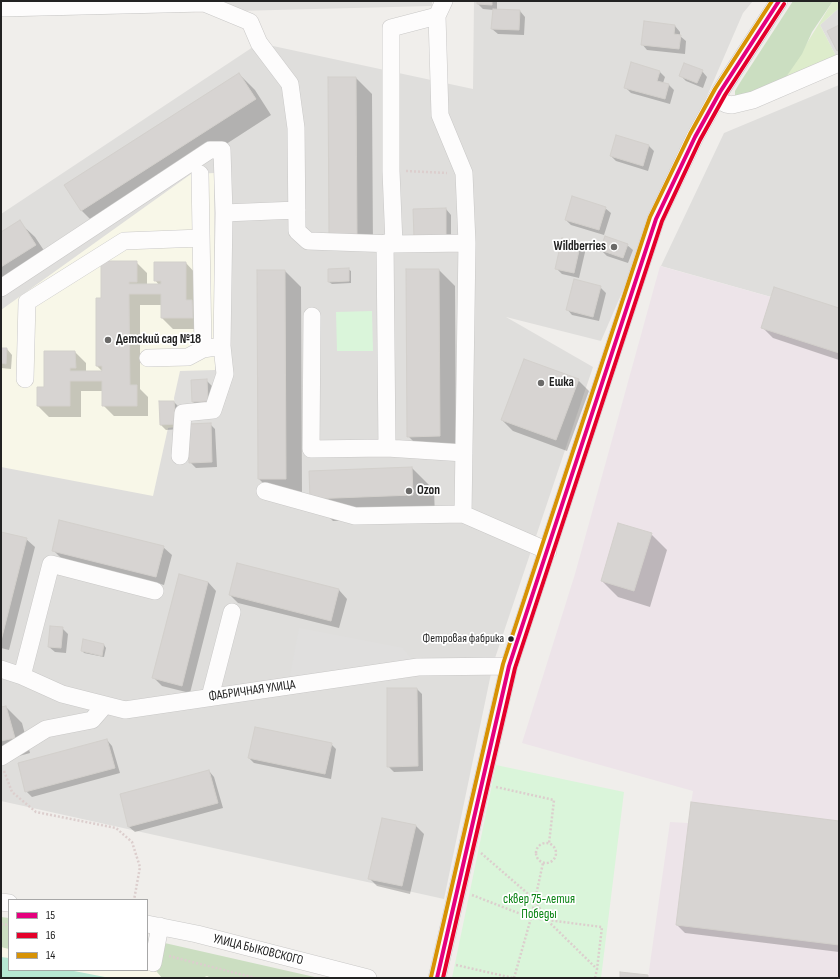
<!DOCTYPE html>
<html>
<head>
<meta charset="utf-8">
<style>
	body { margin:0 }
	#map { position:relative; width:840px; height:979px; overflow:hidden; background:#f0eeeb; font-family:"Sofia Sans Condensed",sans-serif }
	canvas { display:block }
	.frame { position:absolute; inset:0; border:2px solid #222; pointer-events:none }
	.legend { position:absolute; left:8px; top:899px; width:140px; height:72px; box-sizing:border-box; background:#fff; border:1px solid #a7a7a7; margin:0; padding:5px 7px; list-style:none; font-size:12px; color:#222 }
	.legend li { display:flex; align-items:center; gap:8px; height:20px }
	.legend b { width:20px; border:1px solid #a7a7a7 }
</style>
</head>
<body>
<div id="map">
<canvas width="840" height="979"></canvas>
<div class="frame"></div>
<ul class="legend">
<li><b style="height:5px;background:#e5007d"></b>15</li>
<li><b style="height:5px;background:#e4002b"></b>16</li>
<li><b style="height:5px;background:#d79205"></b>14</li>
</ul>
</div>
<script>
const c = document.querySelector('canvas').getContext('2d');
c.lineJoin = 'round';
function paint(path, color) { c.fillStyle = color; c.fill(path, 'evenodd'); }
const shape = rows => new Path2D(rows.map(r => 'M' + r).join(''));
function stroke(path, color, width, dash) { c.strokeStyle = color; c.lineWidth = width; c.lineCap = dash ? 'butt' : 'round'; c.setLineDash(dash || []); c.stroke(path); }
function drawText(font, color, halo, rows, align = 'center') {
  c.font = font + ' "Sofia Sans Condensed",sans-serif'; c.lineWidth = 3.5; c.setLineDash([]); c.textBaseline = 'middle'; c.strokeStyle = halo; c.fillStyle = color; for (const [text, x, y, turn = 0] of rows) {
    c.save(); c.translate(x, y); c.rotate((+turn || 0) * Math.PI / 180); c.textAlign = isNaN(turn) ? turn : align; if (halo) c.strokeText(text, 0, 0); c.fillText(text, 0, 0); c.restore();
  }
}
const residential = shape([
	[1,1,432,1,432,6,1,17],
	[474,1,753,1,743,13,601,341,506,317,593,367,493,664,444,899,1,801,1,214,259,43,473,89],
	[839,8,839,55,836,56,820,25],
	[839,85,839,316,661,266,724,133]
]);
const industrial = shape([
	[660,266,839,316,839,978,648,978,670,822,688,823,693,791,522,743,575,574]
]);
const education = shape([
	[214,173,215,370,180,371,174,398,176,427,168,428,153,496,1,467,1,310,191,174],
	[1,934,9,936,9,970,147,970,147,962,232,978,1,978]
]);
const grass = shape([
	[833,1,839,1,839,8,820,25,836,56,784,80]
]);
const forest = shape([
	[793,1,833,1,812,32,802,54,784,80,773,87,735,96,735,91,741,81],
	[1,917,9,918,9,949,1,947],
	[147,939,319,978,211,978,207,976,202,978,162,978,152,966,147,966]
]);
const park = shape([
	[372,311,373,351,337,351,336,312],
	[496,765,624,792,601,978,452,978]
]);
const pitch = shape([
	[1,957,9,958,9,970,69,970,110,978,1,978]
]);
const parking = shape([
	[299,628,403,648,418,667,288,686]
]);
const shadow = shape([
	[478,1,497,1,497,10,520,11,525,17,524,35,498,34,492,29,494,10,483,9,478,4],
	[645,22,675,26,680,32,680,36,686,41,685,54,647,50,642,44],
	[659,71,665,77,663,83,669,85,674,90,670,104,631,93,625,87],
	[702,71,707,77,703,88,686,81,680,75],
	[239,74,255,90,271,115,98,227,82,211,66,185],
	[356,78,372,94,373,251,346,251,330,235],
	[649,146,654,151,648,171,616,161,611,156],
	[605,208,611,213,604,235,571,225,566,220],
	[446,209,451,215,451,243,420,243],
	[19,222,35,237,51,261,1,294,1,233],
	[581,243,586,248,579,278,562,274,556,268],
	[627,245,633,250,628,263,607,256,601,250],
	[136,262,147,273,147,285,159,285,155,280,186,263,196,274,203,329,173,329,162,318,162,305,140,305,140,389,148,397,148,416,114,416,103,405,103,391,81,391,81,417,49,417,38,406,45,388,75,352,86,363,86,372,103,372,97,366,102,299],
	[348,269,351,271,351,283,332,284,329,282],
	[439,270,455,286,456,452,424,452,408,436],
	[285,271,301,287,302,495,275,495,259,479],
	[600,287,606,293,599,321,572,315,567,309],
	[839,309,839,360,773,338,762,327],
	[1,349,7,349,12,355,11,369,1,368],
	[206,380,212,386,213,406,198,407,193,402],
	[578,380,589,391,567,451,513,431,502,420],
	[174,402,179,407,180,429,166,430,161,425],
	[210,424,215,429,217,467,196,468,190,462],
	[412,468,434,490,435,517,333,521,311,499],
	[1,534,26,539,35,547,9,650,1,648],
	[651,534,667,550,650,607,618,597,602,581],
	[163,547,172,555,164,585,61,558,53,550],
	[238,565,339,590,347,599,339,628,238,603,230,595],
	[208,582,216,591,190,693,162,686,154,678],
	[62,628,68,634,66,653,55,652,49,647],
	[84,641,104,645,106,648,104,657,84,653,82,650],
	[417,689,422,694,423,771,394,772,388,766],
	[6,707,22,723,30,753,1,761,1,708],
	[107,740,112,746,120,773,32,797,26,791],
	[331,744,336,749,331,779,254,763,249,758],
	[209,771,214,777,223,808,135,832,129,827],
	[839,822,839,952,685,933,677,925],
	[416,826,424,834,410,894,377,886,369,878]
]);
const building = shape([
	[477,1,492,1,492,5,477,4,477,1],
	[493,9,520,10,519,30,491,29,493,9],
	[644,21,675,25,674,34,681,35,679,49,641,45,644,21],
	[839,25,839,50,837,51,827,31,839,25],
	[631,62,660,71,657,81,669,84,665,99,624,88,631,62],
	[684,63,703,70,697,83,679,76,684,63],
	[239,73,256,99,81,211,64,185,239,73],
	[328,77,356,77,357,236,329,236,328,77],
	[616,135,649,145,643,166,610,156,616,135],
	[572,196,606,207,599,230,565,220,572,196],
	[446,208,446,238,414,238,413,209,446,208],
	[20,220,36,245,1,267,1,232,20,220],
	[605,236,628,244,623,258,600,250,605,236],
	[562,238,581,242,574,273,555,269,562,238],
	[101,261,137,261,137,282,129,282,129,284,161,284,161,281,154,281,154,262,186,262,186,300,192,300,193,318,161,318,161,294,129,294,130,385,137,385,137,406,102,406,102,381,70,381,70,406,37,406,37,387,44,387,44,351,75,351,76,368,70,368,70,371,102,371,102,366,96,366,96,298,101,298,101,261],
	[349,268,349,281,328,282,328,269,349,268],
	[406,269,439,269,440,436,407,437,406,269],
	[257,270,285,270,286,479,258,479,257,270],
	[574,279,601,286,593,317,566,310,574,279],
	[774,287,839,308,839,353,761,328,774,287],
	[1,348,7,348,6,364,1,363,1,348],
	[524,359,579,379,556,440,501,420,524,359],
	[207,379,208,401,192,402,191,380,207,379],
	[159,401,174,401,176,424,160,425,159,401],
	[211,423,212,462,189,463,188,424,211,423],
	[412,467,413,495,310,499,309,471,412,467],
	[59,520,164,546,156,577,52,551,59,520],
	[618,523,652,533,634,591,601,581,618,523],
	[1,532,27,538,1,641,1,532],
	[237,563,339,589,331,621,229,595,237,563],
	[179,574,208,582,182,686,152,678,179,574],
	[50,626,63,627,61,648,48,647,50,626],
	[83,639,104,644,102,656,81,651,83,639],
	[387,688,417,688,418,766,387,767,387,688],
	[6,706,15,738,1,741,1,707,6,706],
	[255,727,332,743,325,774,248,758,255,727],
	[107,739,115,768,25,792,18,763,107,739],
	[209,770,218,803,128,827,120,794,209,770],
	[691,802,839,821,839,945,676,925,691,802],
	[382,818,416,825,402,886,368,879,382,818],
	[620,972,648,975,648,978,620,978,620,972]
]);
const path = shape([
	[406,171,447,173],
	[4,771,12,792,36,812,116,828,132,842,140,867,134,900],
	[496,787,554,800,549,843],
	'536 853a10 10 0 1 1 20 0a10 10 0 1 1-20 0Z',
	[481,853,534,899,547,920,597,969,595,978],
	[472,895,531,918,602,927,597,969],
	[1,924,9,925],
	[169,956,255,978],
	[456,965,513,978],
	[514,978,531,918,543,863]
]);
const minor = shape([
	[1,8,204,3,250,22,259,43,290,84,296,128,297,231,308,241,394,244,467,243,463,514,548,551],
	[437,16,440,115,464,173,467,243],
	[716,99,726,104,732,105,753,100,839,63],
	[200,174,203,349,222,346],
	[385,243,387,448,464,453],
	[394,244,391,171,391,28,437,16,444,1],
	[1,288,210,150,222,150,224,213,297,210],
	[312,316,311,449,387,448],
	[148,358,188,357,203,349],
	[25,379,27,302,124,241,201,238],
	[180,456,183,413,213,410,225,374,222,346,224,213],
	[265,491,355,516,463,514],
	[1,669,22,676,62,694,125,710,418,667,509,666],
	[22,676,51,564,155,591],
	[210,697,232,612],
	[1,757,46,729,92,720,105,705],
	[1,902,9,903],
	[147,924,197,934,368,978],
	[153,963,160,926],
	[437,978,509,666,656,219,695,137,720,92,779,1]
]);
const bus1 = shape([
	[437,978,509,666,656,219,695,137,720,92,779,1]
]);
const bus2 = shape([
	[443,978,515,668,662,221,700,140,725,95,784,4]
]);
const bus3 = shape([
	[431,977,503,664,650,217,690,134,715,89,772,1]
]);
const markers = [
	[614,247,4,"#6a6968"],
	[108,340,4,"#6a6968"],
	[541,383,4,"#6a6968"],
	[409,491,4,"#6a6968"],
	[511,639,3.5,"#222"]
];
const busNames = [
	["Фетровая фабрика",504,639]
];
const poiNames = [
	["Wildberries",606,247,"right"],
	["Детский сад №18",116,340],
	["Ешка",549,383],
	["Ozon",417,491]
];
const streetNames = [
	["ФАБРИЧНАЯ УЛИЦА",252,691,-8],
	["УЛИЦА БЫКОВСКОГО",258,950,14]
];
const parkNames = [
	["сквер 75-летия",539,900],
	["Победы",539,915]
];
paint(residential, '#dfdedc');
paint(industrial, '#ede4e9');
paint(education, '#f8f7e8');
paint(grass, '#ddeccb');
paint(forest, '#cbdec1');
paint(park, '#daf5da');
paint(pitch, '#b7e6d2');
paint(parking, '#e0dfde');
paint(shadow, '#0003');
paint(building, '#d7d4d2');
stroke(building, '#d3d0cc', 1);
stroke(minor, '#c9c8c7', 18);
stroke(path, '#dccecd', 2.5, [2, 2]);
stroke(minor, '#fdfcfc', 17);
stroke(bus1, '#e5007d', 4);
stroke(bus2, '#e4002b', 4);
stroke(bus3, '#d79205', 4);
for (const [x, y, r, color] of markers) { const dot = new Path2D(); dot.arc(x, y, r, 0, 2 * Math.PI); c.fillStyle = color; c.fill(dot); stroke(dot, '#fff', 1.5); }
drawText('12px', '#222', '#fff', busNames, 'right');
drawText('bold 13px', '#222', '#fff', poiNames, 'left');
drawText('13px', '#222', '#fff', streetNames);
drawText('13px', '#0c8416', '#fff', parkNames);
</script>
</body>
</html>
